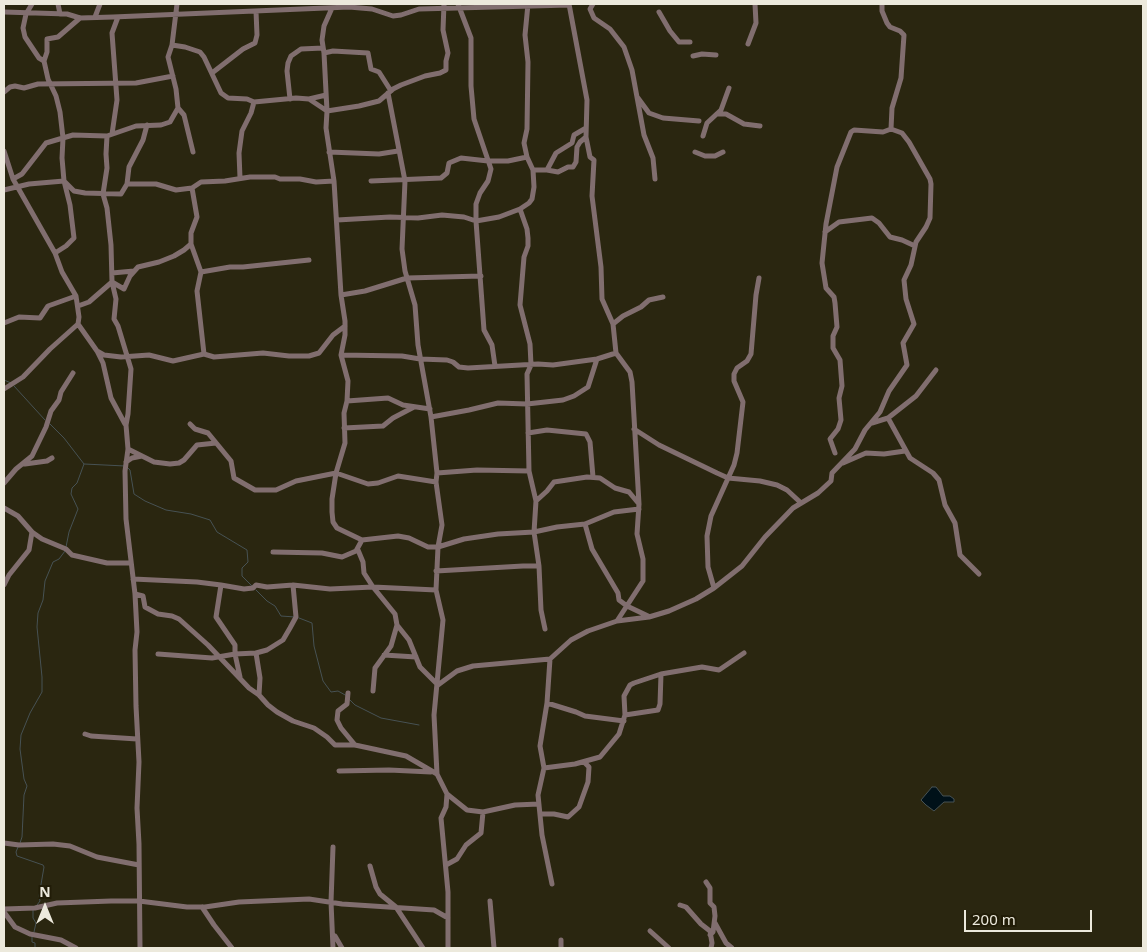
<!DOCTYPE html>
<html>
<head>
<meta charset="utf-8">
<style>
	body { margin:0 }
	#map { position:relative; width:1147px; height:952px; overflow:hidden; background:#2a2610; font-family:"Noto Sans",sans-serif }
	canvas { display:block }
	.frame { position:absolute; inset:0; border:5px solid #ece9dc; pointer-events:none }
	.north { position:absolute; left:20px; top:882px; width:50px; height:50px; -webkit-text-stroke:4px #211c07; paint-order:stroke; rotate:0deg; font-size:14px; font-weight:700; line-height:20px; text-align:center; color:#ece9dc }
	.north::after { content:''; display:block; margin:auto; width:18px; height:22px; background:#ece9dc; clip-path:polygon(50% 0,100% 100%,50% 72%,0 100%) }
	.scale { position:absolute; left:964px; top:910px; width:128px; height:22px; box-sizing:border-box; border:2px solid #ece9dc; border-top:0; padding-left:6px; font-size:15px; line-height:18px; white-space:nowrap; color:#ece9dc; -webkit-text-stroke:4px #211c07; paint-order:stroke }
</style>
</head>
<body>
<div id="map">
<canvas width="1147" height="952"></canvas>
<div class="frame"></div>
<div class="north">N</div>
<div class="scale">200 m</div>
</div>
<script>
const c = document.querySelector('canvas').getContext('2d');
c.lineJoin = 'round';
function paint(path, color) { c.fillStyle = color; c.fill(path, 'evenodd'); }
const shape = rows => new Path2D(rows.map(r => 'M' + r).join(''));
function stroke(path, color, width, dash) { c.strokeStyle = color; c.lineWidth = width; c.lineCap = dash ? 'butt' : 'round'; c.setLineDash(dash || []); c.stroke(path); }
const water = shape([
	[932,787,936,787,943,796,950,796,954,799,954,802,944,802,934,811,926,805,921,800,932,787]
]);
const stream = shape([
	[4,380,11,383],
	[14,386,45,420],
	[50,424,64,438,84,464,77,483,72,488,71,494,78,509,69,532,66,547],
	[84,464,125,466],
	[128,468,130,470,134,494,145,501,166,510,191,514,210,520,217,532,247,550,248,562,242,568,242,576,253,587],
	[256,590,267,601,275,606,281,616,295,617],
	[299,618,312,623,314,646,323,681,331,692,338,691,347,696],
	[349,699,355,705,381,718,419,725],
	[20,843,22,837,24,795,27,786,24,779,20,749,21,735,30,713,42,692,42,677,37,627,38,613,43,600,45,581,53,562,59,559,65,551],
	[18,847,16,852,17,856,43,865,44,867,39,896,40,901,37,905],
	[33,910,33,918,36,923,34,932],
	[32,935,32,942,35,943,35,948]
]);
const minor = shape([
	[32,4,26,14,23,28,25,37,39,58,44,61],
	[58,4,60,14],
	[458,4,471,38,471,86,474,119,491,169,488,181,480,193,476,204,476,221,484,330,492,345,495,366],
	[593,4,590,9,594,18,610,29,624,47,632,70,644,135,653,158,655,179],
	[882,4,882,11,887,23,890,27,900,31,904,35,901,78,892,108,891,129],
	[332,8,324,26,322,40,324,53,327,111,326,128,334,181,341,295,345,321,345,335,341,355,348,381,347,401,344,413,345,443,336,473,332,499,332,512,333,522,337,528,362,540],
	[4,12,67,14,80,18,113,17,349,7,372,9,393,16,401,15,419,9,569,5],
	[659,12,670,31,679,42,690,42],
	[95,17,100,4],
	[80,18,58,37,47,39,47,52,44,61,48,79,56,96,60,112,63,138,62,158,64,181,70,205,74,238,66,246,55,253,62,272,76,296,79,317,78,324,97,351,104,355,121,357,149,355,173,361,204,354,214,357,263,353,289,356,309,356,319,353,333,335,345,326],
	[748,44,756,23,755,4],
	[172,45,185,47,200,52,204,57,221,93,228,98,247,99,254,102,296,98,309,99,327,111,359,106,379,101,393,89,401,85,425,76,440,73,446,70,446,61,448,53,443,30,444,4],
	[324,53,333,51,368,53,371,69,379,72,391,91],
	[693,56,702,54,716,55],
	[212,73,243,49,255,43,257,35,256,11],
	[4,92,10,87,15,86,24,88,38,84,136,83,173,76],
	[388,93,405,181,402,249,405,271,415,305,418,345,431,417,437,473,436,482,442,525,438,547,436,590,443,620,434,715,437,774,447,794,467,810,483,812,515,805,539,804],
	[638,98,649,113,663,118,699,121],
	[290,99,287,71,288,63,291,56,301,49,323,48],
	[309,99,326,95],
	[178,108,184,115,193,152],
	[718,114,726,114,744,124,760,126],
	[112,134,117,100,112,33,118,17],
	[107,136,106,154,107,168,103,194,107,208,111,245,112,282,116,299,114,319,118,326,131,369,128,414,126,425,128,449,125,471,126,519,135,594,137,632,135,650,136,706,139,762,137,808,139,844,140,948],
	[703,136,707,123,721,110,729,88],
	[4,151,13,179,55,253],
	[329,152,379,154,398,151],
	[695,152,705,156,715,156,723,152],
	[527,157,524,143,527,129,528,62,525,35,528,4],
	[547,170,556,153,572,143,574,135,586,128],
	[240,178,239,153,242,131,251,113,254,102],
	[13,179,22,174,46,143,73,135,107,136,136,126,161,125,170,122,178,108,176,89,168,57,172,45,177,4],
	[371,181,441,178,447,173,449,163,461,158,488,161,508,161,527,157,533,170,547,170,558,172,568,167,573,167,576,162,577,147,580,142,586,137],
	[127,184,156,184,176,190,192,188,201,182,225,181,250,177,275,177,280,179,300,179,316,182,334,181],
	[4,190,29,184,64,181,74,191,85,193,121,194,127,184,129,167,143,140,147,125],
	[520,209,527,229,528,238,528,246,524,257,520,305,530,344,531,365,527,374,529,471,536,501,534,532,539,566,541,610,545,629],
	[337,220,390,217,418,218,442,215,464,217,476,221,499,217,520,209,529,203,532,199,534,187,533,170],
	[825,232,839,222,872,218,879,223,890,237,902,240,915,246],
	[191,244,201,272,197,291,204,354],
	[201,272,230,267,243,267,309,260],
	[112,273,134,271],
	[341,295,365,291,407,278,481,276],
	[78,306,89,302,112,282,124,289,130,276,138,267,159,262,174,256,184,250,191,244,191,233,197,217,192,188],
	[4,323,19,317,40,318,48,306,76,296],
	[613,324,623,316,641,307,649,300,663,297],
	[97,351,103,363,111,398,125,424],
	[341,355,402,356,420,359,447,360,453,362,459,367,468,368,538,364,553,365,597,359,616,353],
	[4,389,23,377,50,349,78,324],
	[347,401,388,398,403,405,430,409],
	[431,417,469,410,498,403,527,404,563,400,574,396,588,387,597,359],
	[888,418,910,458,933,473,939,480,945,505,955,523,960,555,979,574],
	[872,423,888,418,916,396,936,370],
	[190,424,195,429,208,433,231,461,234,478,255,490,276,490,296,481,336,473,368,484,378,483,398,476,436,482],
	[344,428,383,426,393,418,414,407],
	[634,429,659,445,717,473,728,478,760,481,777,485,787,490,800,502],
	[528,433,547,430,586,434,590,442,593,477],
	[128,449,154,462,170,464,179,463,184,460,197,445,216,443],
	[126,462,132,458,142,456],
	[843,463,866,453,884,454,905,451],
	[25,464,47,461,52,458],
	[437,473,477,470,529,471],
	[4,483,16,469,32,456,46,427,51,411,59,400,61,392,73,373],
	[536,501,547,491,554,482,587,477,600,478,615,488,629,492,639,504],
	[4,508,18,516,32,532,42,539,66,549,72,555,107,563,130,563],
	[585,524,592,549,618,593,619,600,627,606,648,616],
	[358,550,363,562,364,573,373,587,436,590],
	[273,552,322,553,342,557,356,551,362,540,398,536,409,538,428,547,438,547,464,539,498,534,534,532,557,527,585,524,614,512,639,509],
	[436,571,523,566,539,566],
	[133,579,197,582,221,585,216,617,235,645,235,654,240,677],
	[4,585,9,575,29,550,32,532],
	[221,585,244,589,253,588,256,585,267,587,293,585,330,589,373,587,395,614,397,625,391,646,375,668,373,691],
	[714,588,742,566,765,537,793,508,818,493,831,481,832,473,855,449,865,430,880,412,889,391,907,365,903,343,914,324,906,299,904,280,911,265,916,242,926,227,930,218,931,184,930,179,909,142,902,133,891,129,883,132,854,130,851,132,837,167,826,224,822,263,826,288,834,297,835,303,837,327,833,336,833,348,840,360,842,386,839,398,841,420,838,429,830,439,835,453],
	[135,594,143,596,145,607,158,614,172,616,179,619,208,645,249,688,259,695,268,705,277,712,293,721,314,728,327,737,335,745,355,745,406,756,437,774],
	[617,621,649,617,669,611,696,599,714,588,708,567,707,536,711,516,734,465,737,453,743,402,734,381,734,374,737,368,747,361,751,354,756,295,759,278],
	[397,625,409,640,420,667,438,685,457,671,473,666,550,659],
	[158,654,212,658,235,654,256,653],
	[384,655,416,657],
	[348,693,347,704,338,711,337,720,341,728,355,745],
	[259,695,260,678,256,653,267,650,283,640,290,628,296,617,293,585],
	[547,703,576,712,585,716,624,721],
	[625,715,658,710,660,704,661,674],
	[85,734,91,736,137,739],
	[544,768,575,764,600,757,619,734,625,715,624,696,630,685,634,683,661,674,702,667,719,670,744,653],
	[339,771,389,770,431,772],
	[447,794,446,807,441,818,448,892,448,948],
	[540,814,554,814,568,817,579,807,588,782,589,767,584,762],
	[4,843,19,845,53,844,70,846,97,857,139,865],
	[333,847,331,902,333,948],
	[446,865,457,859,466,845,481,833,483,812],
	[370,866,376,887,380,894,396,907,423,948],
	[706,882,710,888,710,903,714,907,715,916,713,932,710,935],
	[552,884,542,835,538,795,544,768,540,746,547,703,550,659,571,640,588,631,617,621,643,581,643,559,637,534,639,504,632,382,630,372,616,353,613,324,602,299,601,267,592,196,594,160,590,157,586,137,587,100,569,4],
	[490,901,494,948],
	[680,905,686,907,701,924,710,931,712,943,711,948],
	[202,907,214,925,232,948],
	[4,909,35,908,57,903,111,901,139,901,187,907,205,907,239,902,309,899,342,904,434,910,448,918],
	[4,912,15,927,30,934,61,940,76,948],
	[715,923,726,943,732,948],
	[650,931,669,948],
	[335,936,342,948],
	[561,948,561,940]
]);
paint(water, '#001119');
stroke(water, '#475254', 1);
stroke(stream, '#475254', 1);
stroke(minor, '#816e6f', 5);
</script>
</body>
</html>
